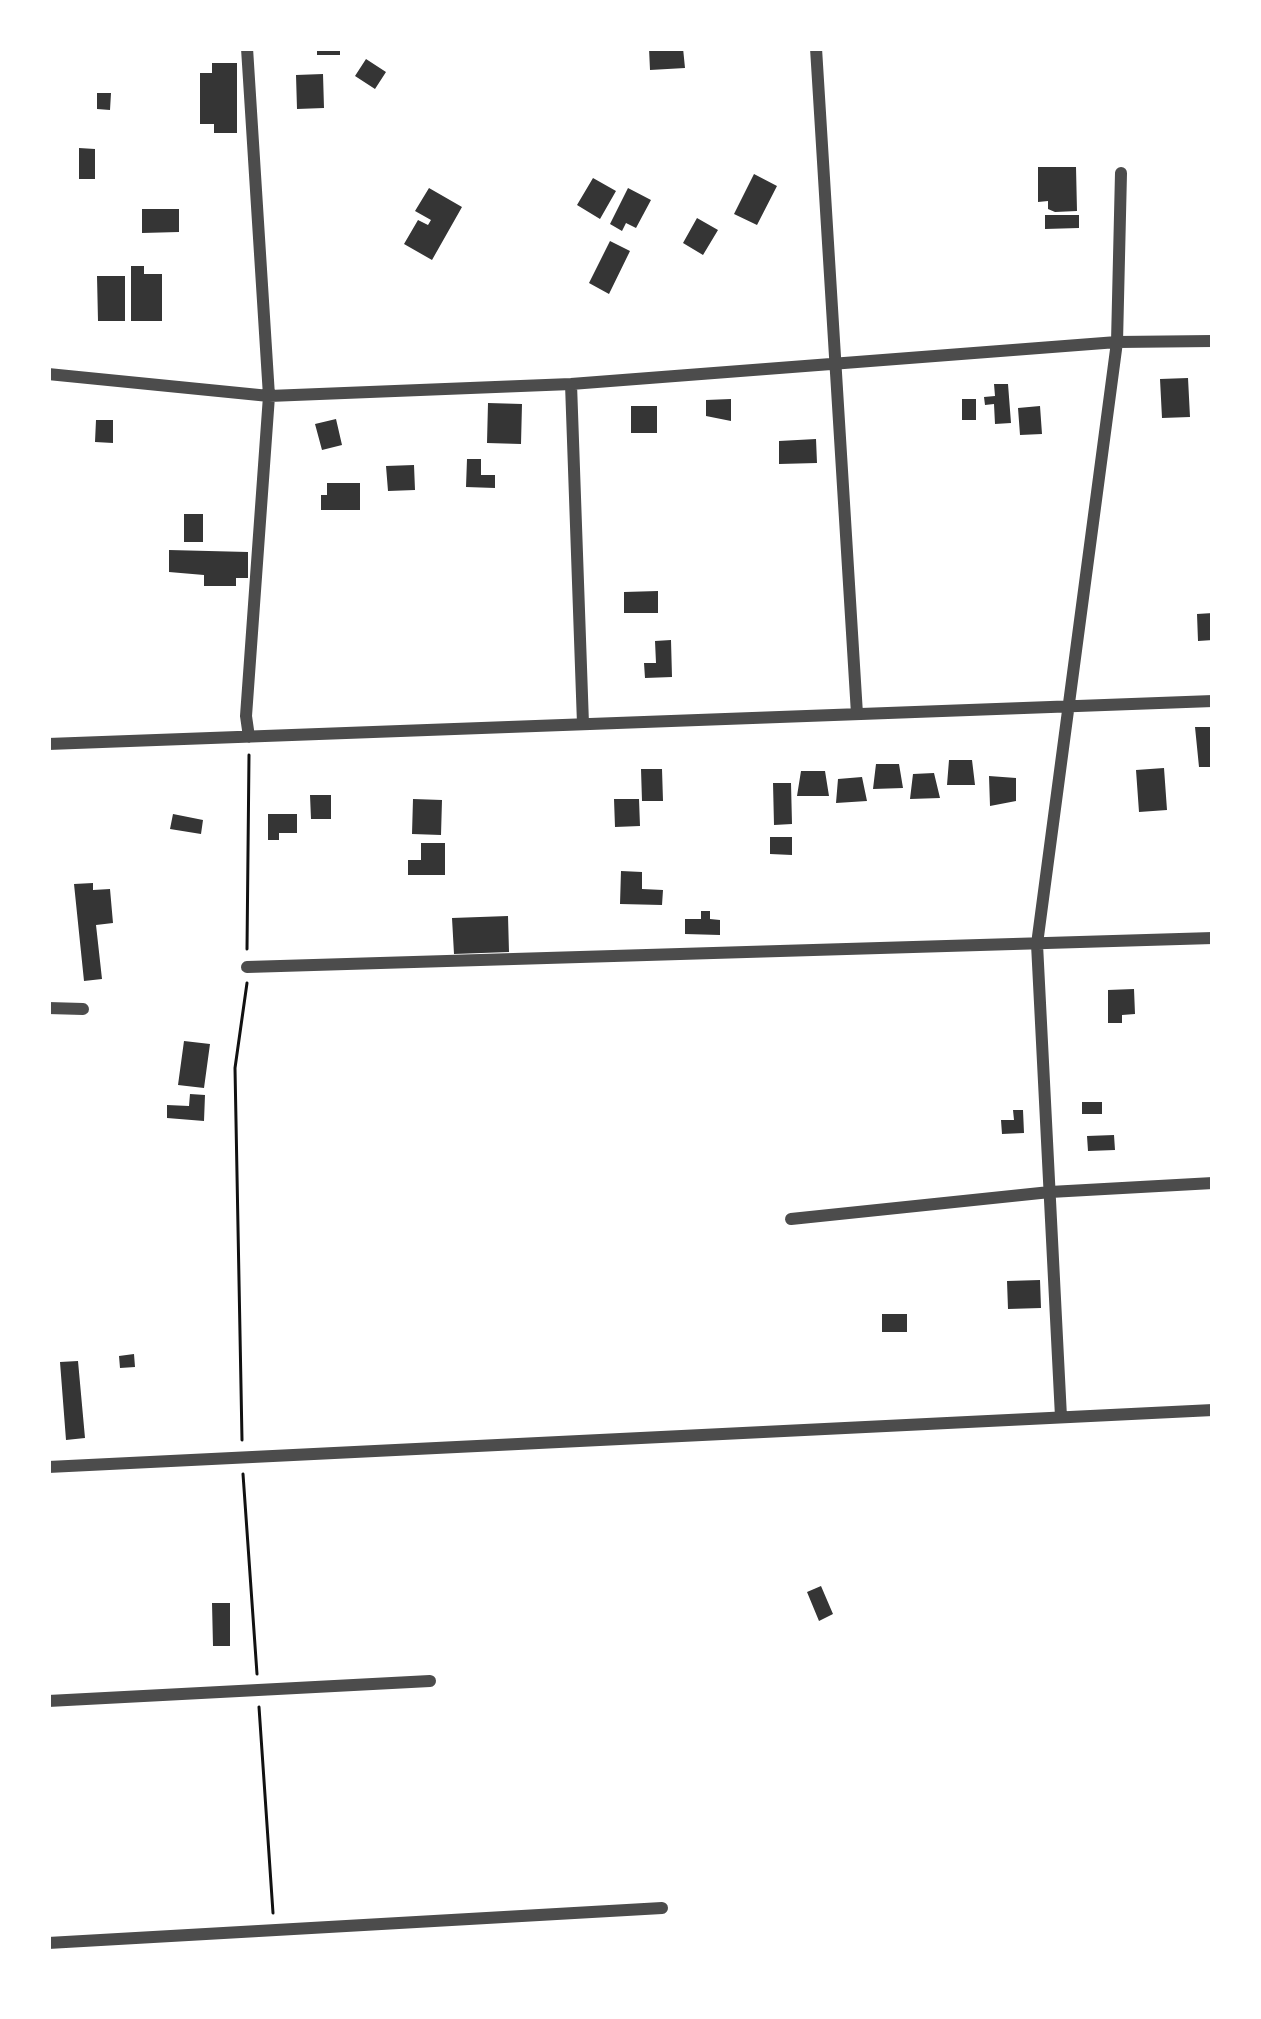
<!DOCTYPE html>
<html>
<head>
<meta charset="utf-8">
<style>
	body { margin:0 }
	#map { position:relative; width:1261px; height:2019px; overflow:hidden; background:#fff; font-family:"Exo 2",sans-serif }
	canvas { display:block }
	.frame { position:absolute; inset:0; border:51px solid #fff; pointer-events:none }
</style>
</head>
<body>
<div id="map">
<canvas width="1261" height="2019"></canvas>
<div class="frame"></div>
</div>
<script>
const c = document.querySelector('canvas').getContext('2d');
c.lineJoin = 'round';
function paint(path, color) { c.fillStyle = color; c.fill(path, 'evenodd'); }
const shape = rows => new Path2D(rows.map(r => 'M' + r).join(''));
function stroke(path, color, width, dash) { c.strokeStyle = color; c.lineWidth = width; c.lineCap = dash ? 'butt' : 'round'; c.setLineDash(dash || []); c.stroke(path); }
const building = shape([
	[317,48,340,48,340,55,317,55],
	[649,48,683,48,685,68,650,70],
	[366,59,386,72,375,89,355,76],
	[212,63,237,63,237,133,214,133,214,124,200,124,200,73,212,73],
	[323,74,324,108,297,109,296,75],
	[97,93,111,93,110,110,97,109],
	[79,148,95,149,95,179,79,179],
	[1038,167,1076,167,1077,211,1055,212,1048,209,1048,201,1038,202],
	[754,174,777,186,757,225,734,214],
	[593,178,616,191,600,219,577,205],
	[429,188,462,207,432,260,404,244,418,220,428,225,431,220,415,211],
	[628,188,651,200,636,228,626,223,622,231,610,224],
	[142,209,179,209,179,232,142,233],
	[1045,215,1079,215,1079,228,1045,229],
	[697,218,718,230,703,255,683,243],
	[610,241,630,251,609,294,589,283],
	[131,266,144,266,144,274,162,274,162,321,131,321],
	[97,276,125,276,125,321,98,321],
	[1188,378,1190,417,1162,418,1160,379],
	[994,384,1008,384,1011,423,995,424,994,404,985,405,984,397,995,396],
	[731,399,731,421,706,416,706,400],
	[962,399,976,399,976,420,962,420],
	[488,403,522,404,521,444,487,443],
	[631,406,657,406,657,433,631,433],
	[1040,406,1042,434,1020,435,1018,408],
	[336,419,342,445,322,450,315,424],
	[96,420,113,420,113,443,95,442],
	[816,439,817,463,779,464,779,441],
	[467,459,481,459,481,475,495,475,495,488,466,487],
	[414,465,415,490,388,491,386,466],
	[327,483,360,483,360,510,321,510,321,495,327,495],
	[184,514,203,514,203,542,184,542],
	[169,550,248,552,248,578,236,578,236,586,204,586,204,575,169,572],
	[658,591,658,613,624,613,624,592],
	[1213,613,1213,640,1198,641,1197,614],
	[671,640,672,677,645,678,644,663,656,663,655,641],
	[1195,727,1213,727,1213,767,1199,767],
	[949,760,972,760,975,785,947,785],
	[876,764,899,764,903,788,873,789],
	[1164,768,1167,810,1139,812,1136,770],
	[641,769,662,769,663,801,642,801],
	[801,771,825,771,829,796,797,796],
	[934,773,940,798,910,799,913,774],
	[989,776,1016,778,1016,801,990,806],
	[862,777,867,801,836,803,838,779],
	[773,783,791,783,792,824,774,825],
	[310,795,331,795,331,819,311,819],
	[413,799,442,800,441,835,412,834],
	[614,799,639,799,640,826,615,827],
	[173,814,203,820,201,834,170,829],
	[268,814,297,814,297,833,279,833,279,840,268,840],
	[770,837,792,837,792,855,770,854],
	[421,843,445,843,445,875,408,875,408,860,421,860],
	[621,871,642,872,642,889,663,890,662,905,620,904],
	[93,883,93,890,110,889,113,923,96,925,102,979,84,981,74,884],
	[701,911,710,911,710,919,720,920,720,935,685,934,685,919,701,919],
	[508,916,509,952,454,954,452,918],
	[1134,989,1135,1014,1122,1015,1122,1023,1108,1023,1108,990],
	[184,1041,210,1044,204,1088,178,1085],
	[190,1094,205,1095,204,1121,167,1118,167,1105,189,1106],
	[1082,1102,1102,1102,1102,1114,1082,1114],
	[1013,1110,1023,1110,1024,1133,1002,1134,1001,1120,1014,1120],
	[1114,1135,1115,1150,1088,1151,1087,1136],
	[1040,1280,1041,1308,1008,1309,1007,1281],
	[882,1314,907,1314,907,1332,882,1332],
	[134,1354,135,1367,120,1368,119,1356],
	[78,1361,85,1438,66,1440,60,1362],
	[821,1586,833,1614,819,1621,807,1592],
	[212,1603,230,1603,230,1646,213,1646]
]);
const path = shape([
	[247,949,249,755],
	[242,1440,235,1068,247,983],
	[243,1474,257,1674],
	[259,1707,273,1913]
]);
const minor = shape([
	[247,48,269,396,246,716,249,737],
	[816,48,857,714],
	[48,374,269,396,571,384,1117,342,1213,341],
	[571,384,583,724],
	[48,744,1213,701],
	[247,967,1213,938],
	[48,1008,83,1009],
	[791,1219,1050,1192,1213,1183],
	[1061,1417,1037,944,1117,342,1121,173],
	[48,1467,1213,1410],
	[48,1701,430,1681],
	[48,1943,662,1908]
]);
paint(building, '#353535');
stroke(path, '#111', 3);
stroke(minor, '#4c4c4c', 12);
</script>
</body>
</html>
